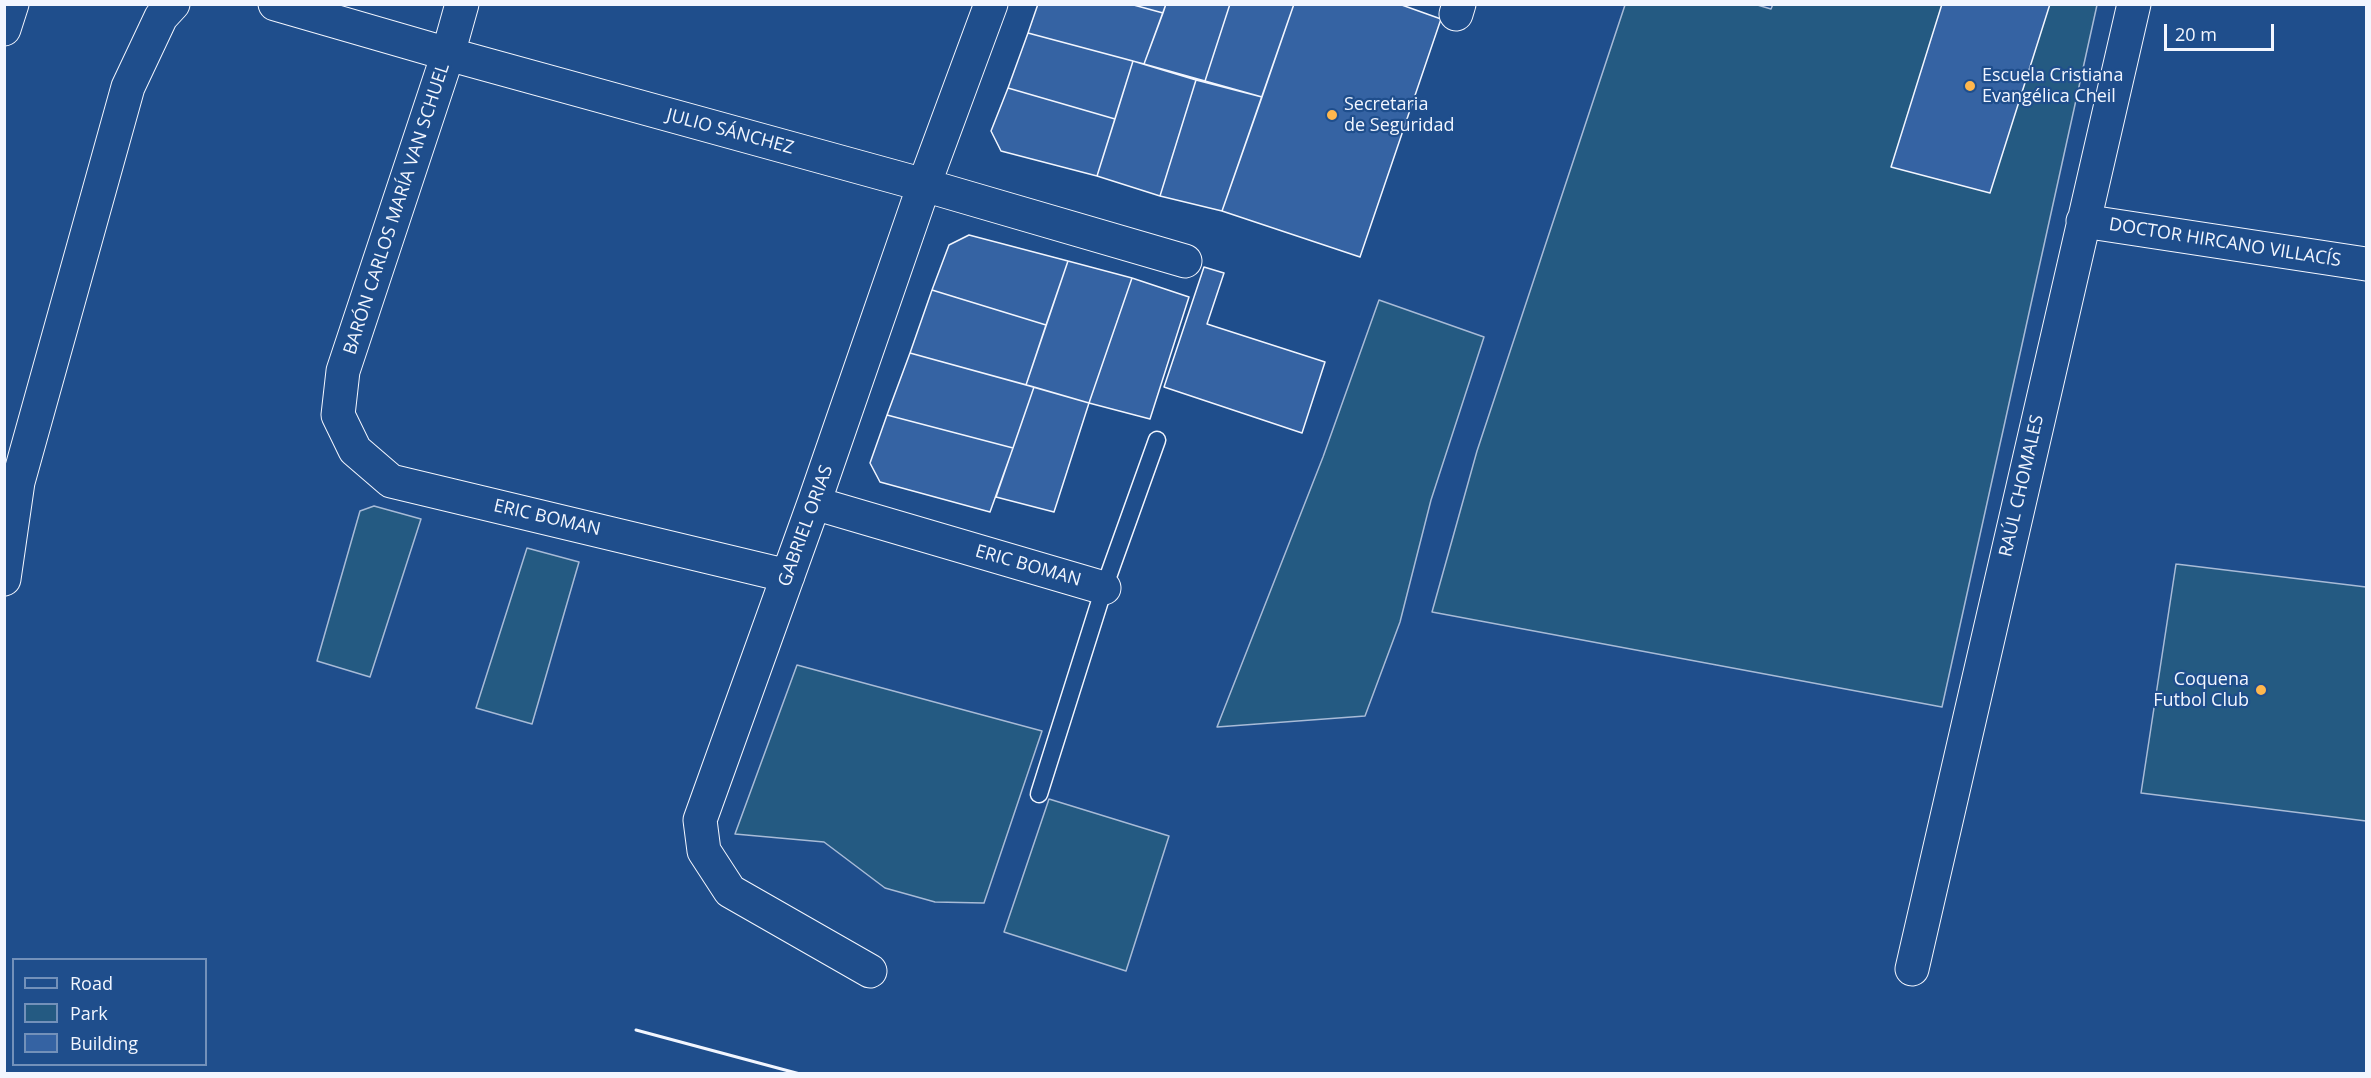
<!DOCTYPE html>
<html>
<head>
<meta charset="utf-8">
<style>
	body { margin:0 }
	#map { position:relative; width:2371px; height:1078px; overflow:hidden; background:#1f4e8c; font-family:"Open Sans",sans-serif }
	canvas { display:block }
	.frame { position:absolute; inset:0; border:6px solid #f2f6ff; pointer-events:none }
	.legend { position:absolute; left:12px; top:958px; width:195px; height:108px; box-sizing:border-box; background:#1f4e8c; border:2px solid #7391ba; margin:0; padding:8px 10px; list-style:none; font-size:18px; color:#f2f6ff }
	.legend li { display:flex; align-items:center; gap:12px; height:30px }
	.legend b { width:30px; border:2px solid #7391ba }
	.scale { position:absolute; left:2164px; top:24px; width:110px; height:27px; box-sizing:border-box; border:3px solid #f2f6ff; border-top:0; padding-left:8px; font-size:18px; line-height:21px; white-space:nowrap; color:#f2f6ff; -webkit-text-stroke:4px #1f4e8c; paint-order:stroke }
</style>
</head>
<body>
<div id="map">
<canvas width="2371" height="1078"></canvas>
<div class="frame"></div>
<ul class="legend">
<li><b style="height:8px;background:#1f4e8c"></b>Road</li>
<li><b style="height:16px;background:#245a82"></b>Park</li>
<li><b style="height:16px;background:#3563a3"></b>Building</li>
</ul>
<div class="scale">20 m</div>
</div>
<script>
const c = document.querySelector('canvas').getContext('2d');
c.lineJoin = 'round';
function paint(path, color) { c.fillStyle = color; c.fill(path, 'evenodd'); }
const shape = rows => new Path2D(rows.map(r => 'M' + r).join(''));
function stroke(path, color, width, dash) { c.strokeStyle = color; c.lineWidth = width; c.lineCap = dash ? 'butt' : 'round'; c.setLineDash(dash || []); c.stroke(path); }
function drawText(font, color, halo, rows, align = 'center') {
  c.font = font + ' "Open Sans",sans-serif'; c.lineWidth = 4.5; c.setLineDash([]); c.textBaseline = 'middle'; c.strokeStyle = halo; c.fillStyle = color; for (const [text, x, y, turn = 0] of rows) {
    c.save(); c.translate(x, y); c.rotate((+turn || 0) * Math.PI / 180); c.textAlign = isNaN(turn) ? turn : align; if (halo) c.strokeText(text, 0, 0); c.fillText(text, 0, 0); c.restore();
  }
}
const green = shape([
	[1754,4,1771,9,1773,4,2097,5,1942,707,1432,612,1477,451,1625,5,1754,4],
	[1379,300,1484,337,1431,500,1400,622,1365,716,1217,727,1323,457,1379,300],
	[374,506,421,519,370,677,317,661,360,511,374,506],
	[527,548,579,562,532,724,476,708,527,548],
	[2176,564,2366,587,2366,821,2141,793,2176,564],
	[797,665,1042,731,984,903,935,902,885,888,824,842,735,834,797,665],
	[1049,799,1169,836,1126,971,1004,932,1049,799]
]);
const building = shape([
	[1038,4,1130,4,1163,13,1144,64,1028,33,1038,4],
	[1130,4,1166,4,1163,13,1130,4],
	[1166,4,1230,4,1205,81,1144,64,1166,4],
	[1230,4,1294,4,1262,97,1205,81,1230,4],
	[1294,4,1399,4,1441,19,1360,257,1222,211,1294,4],
	[1942,4,2050,4,1990,193,1891,167,1942,4],
	[1028,33,1133,61,1115,119,1008,88,1028,33],
	[1133,61,1196,80,1160,196,1097,176,1133,61],
	[1196,80,1262,97,1222,211,1160,196,1196,80],
	[1008,88,1115,119,1097,176,1001,151,991,131,1008,88],
	[969,235,1068,261,1046,325,932,290,949,245,969,235],
	[1068,261,1132,278,1089,403,1026,385,1068,261],
	[1204,267,1224,273,1207,324,1325,362,1302,433,1164,387,1204,267],
	[1132,278,1189,297,1150,419,1089,403,1132,278],
	[932,290,1046,325,1026,385,910,353,932,290],
	[910,353,1034,387,1013,448,887,415,910,353],
	[1034,387,1089,403,1054,512,996,497,1034,387],
	[887,415,1013,448,990,512,880,482,870,463,887,415]
]);
const lane = shape([
	[1039,794,1104,588,1157,440]
]);
const street = shape([
	[275,4,448,54,924,185,1185,261],
	[462,4,448,54,343,371,338,415,355,450,391,481,788,576],
	[1456,14,1459,4],
	[4,29,12,4],
	[2083,221,2366,264],
	[814,503,1104,588],
	[4,579,18,482,128,87,161,17,173,4],
	[1912,969,2134,4],
	[870,971,730,891,704,851,700,820,814,503,924,185,991,4]
]);
const wall = shape([
	[636,1030,800,1074]
]);
const markers = [
	[1970,86,6,"#ffb74d"],
	[1332,115,6,"#ffb74d"],
	[2261,690,6,"#ffb74d"]
];
const poiNames = [
	["Escuela Cristiana",1982,76],
	["Evangélica Cheil",1982,97],
	["Secretaria",1344,105],
	["de Seguridad",1344,126],
	["Coquena",2249,680,"right"],
	["Futbol Club",2249,701,"right"]
];
const streetNames = [
	["JULIO SÁNCHEZ",730,132,15],
	["BARÓN CARLOS MARÍA VAN SCHUEL",397,209,-72],
	["DOCTOR HIRCANO VILLACÍS",2225,243,9],
	["RAÚL CHOMALES",2022,486,-77],
	["ERIC BOMAN",547,518,13],
	["GABRIEL ORIAS",806,526,-70],
	["ERIC BOMAN",1028,566,16]
];
paint(green, '#245a82');
stroke(green, '#a8bbd7', 1.5);
paint(building, '#3563a3');
stroke(building, '#f2f6ff', 1.5);
stroke(lane, '#f2f6ff', 19);
stroke(street, '#f2f6ff', 35);
stroke(lane, '#1f4e8c', 16);
stroke(street, '#1f4e8c', 33);
stroke(wall, '#f2f6ff', 3);
for (const [x, y, r, color] of markers) { const dot = new Path2D(); dot.arc(x, y, r, 0, 2 * Math.PI); c.fillStyle = color; c.fill(dot); stroke(dot, '#1f4e8c', 2); }
drawText('18px', '#f2f6ff', '#1f4e8c', poiNames, 'left');
drawText('18px', '#f2f6ff', '#1f4e8c', streetNames);
</script>
</body>
</html>
